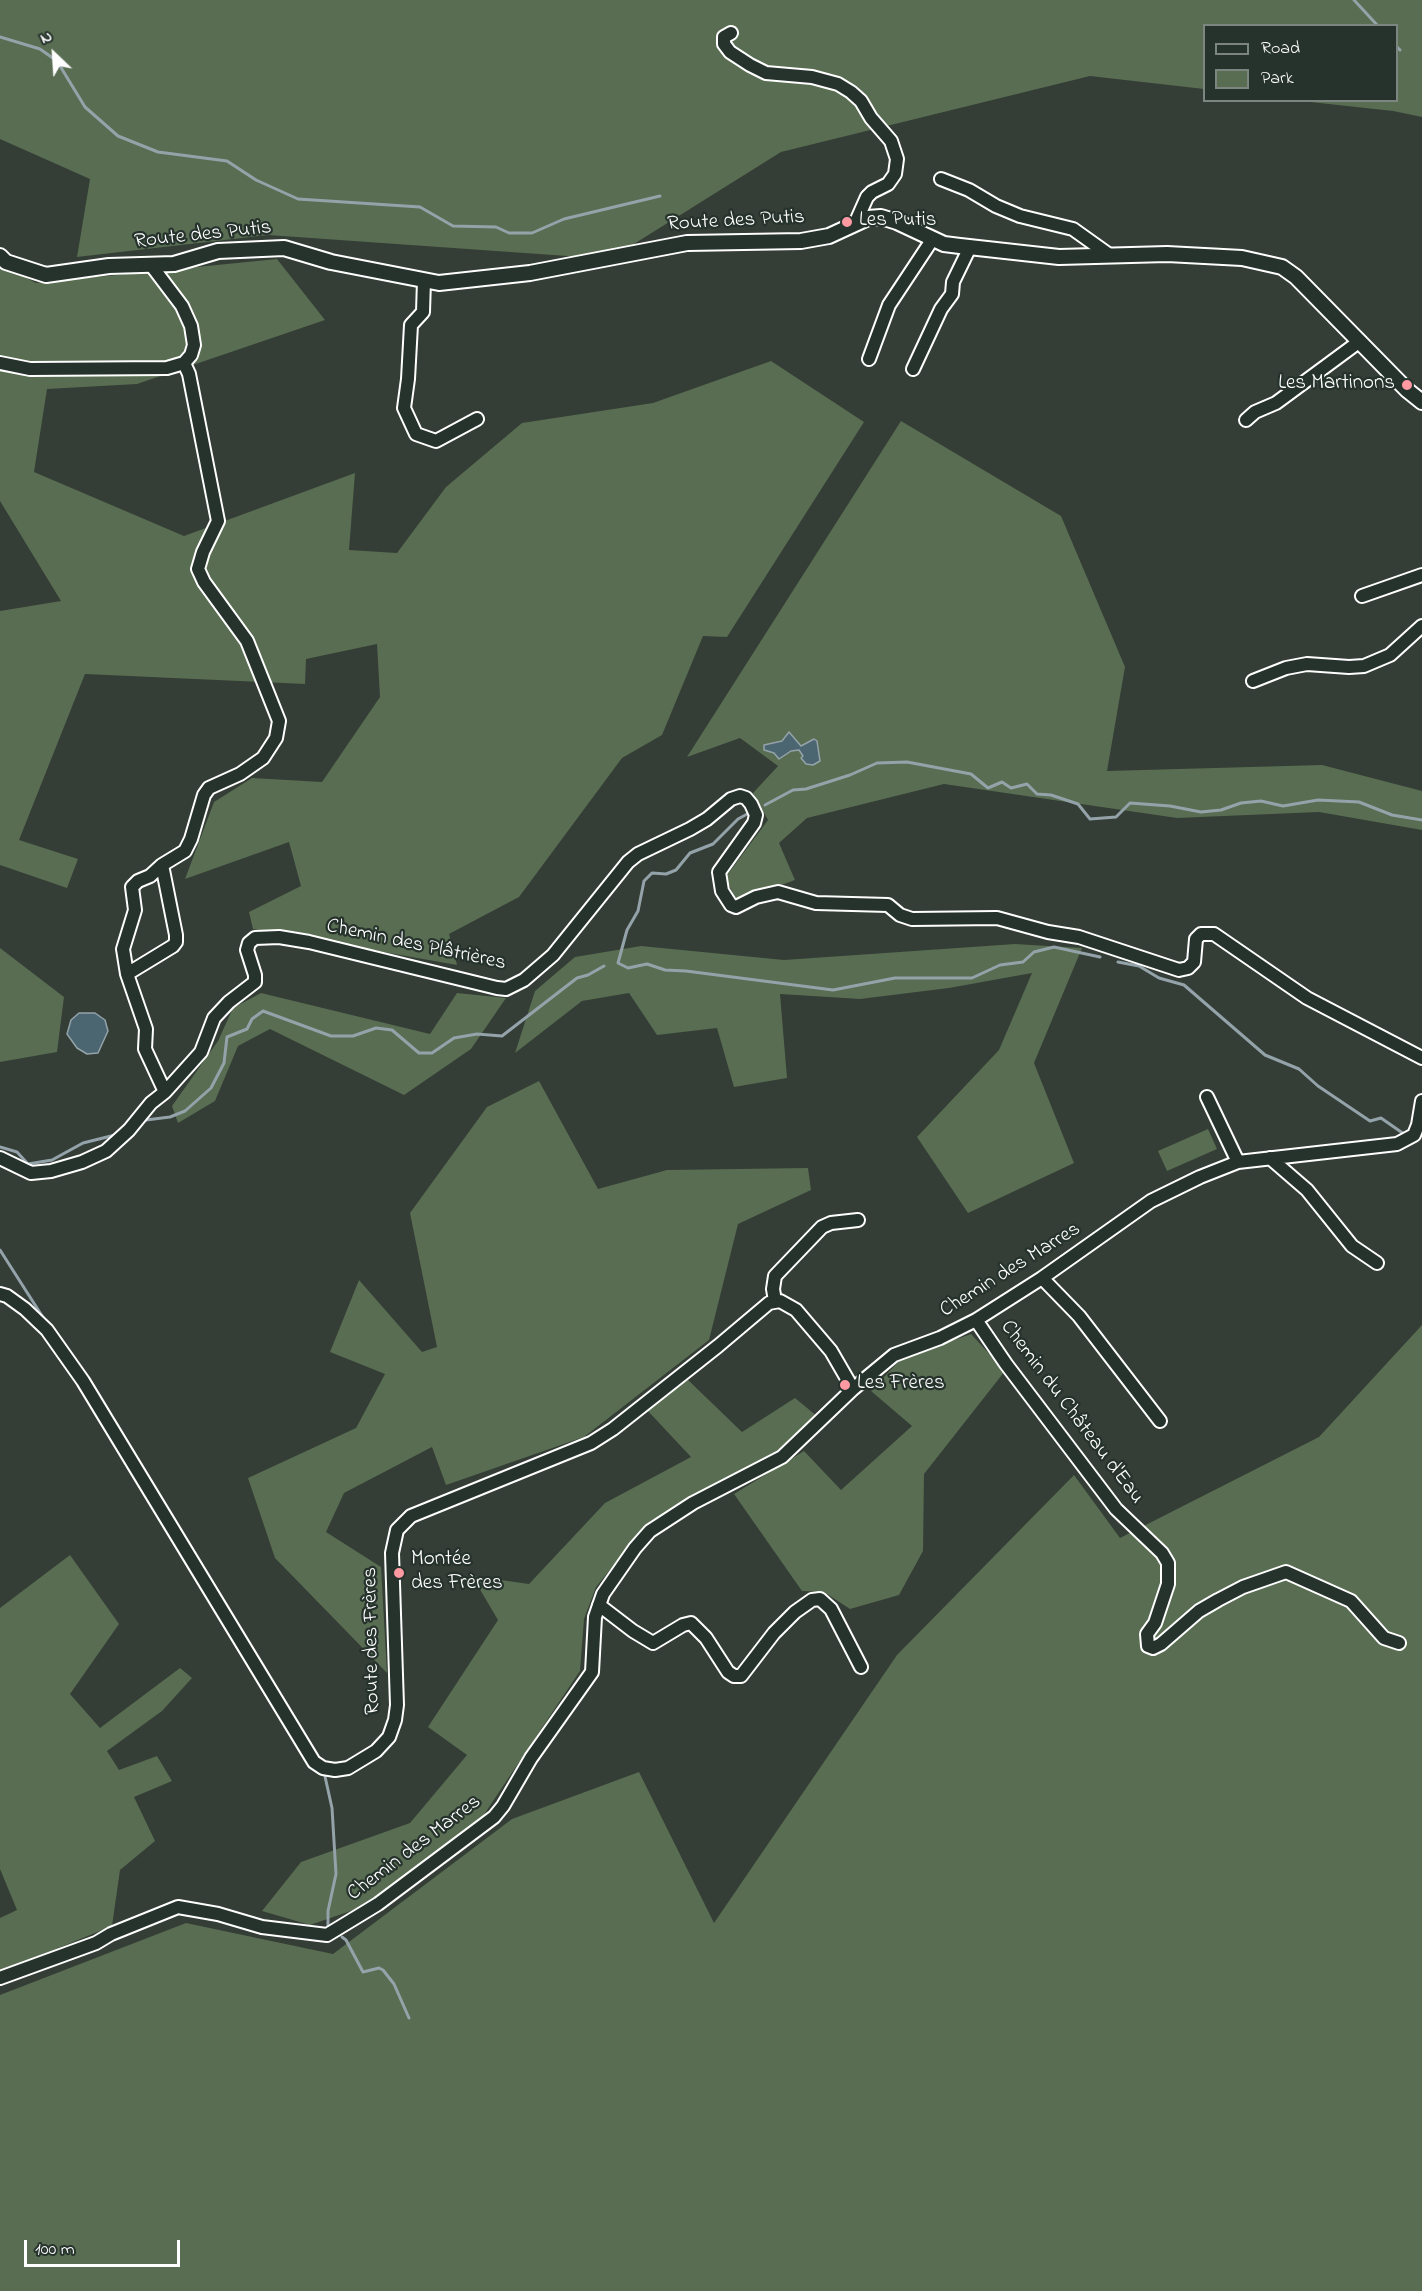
<!DOCTYPE html>
<html>
<head>
<meta charset="utf-8">
<style>
	body { margin:0 }
	#map { position:relative; width:1422px; height:2291px; overflow:hidden; background:#343d36; font-family:"Indie Flower",sans-serif }
	canvas { display:block }
	.legend { position:absolute; left:1203px; top:24px; width:195px; height:78px; box-sizing:border-box; background:#26332d; border:2px solid #7d8581; margin:0; padding:8px 10px; list-style:none; font-size:18px; color:#fff }
	.legend li { display:flex; align-items:center; gap:12px; height:30px }
	.legend b { width:30px; border:2px solid #7d8581 }
	.north { position:absolute; left:24px; top:24px; width:60px; height:60px; -webkit-text-stroke:4px #26332d; paint-order:stroke; rotate:335deg; font-size:16px; font-weight:700; line-height:24px; text-align:center; color:#fff }
	.north::after { content:''; display:block; margin:auto; width:21px; height:27px; background:#fff; clip-path:polygon(50% 0,100% 100%,50% 72%,0 100%) }
	.scale { position:absolute; left:24px; top:2240px; width:156px; height:27px; box-sizing:border-box; border:3px solid #fff; border-top:0; padding-left:8px; font-size:18px; line-height:21px; white-space:nowrap; color:#fff; -webkit-text-stroke:4px #26332d; paint-order:stroke }
</style>
</head>
<body>
<div id="map">
<canvas width="1422" height="2291"></canvas>
<ul class="legend">
<li><b style="height:8px;background:#26332d"></b>Road</li>
<li><b style="height:16px;background:#586d51"></b>Park</li>
</ul>
<div class="north">N</div>
<div class="scale">100 m</div>
</div>
<script>
const c = document.querySelector('canvas').getContext('2d');
c.lineJoin = 'round';
function paint(path, color) { c.fillStyle = color; c.fill(path, 'evenodd'); }
const shape = rows => new Path2D(rows.map(r => 'M' + r).join(''));
function stroke(path, color, width, dash) { c.strokeStyle = color; c.lineWidth = width; c.lineCap = dash ? 'butt' : 'round'; c.setLineDash(dash || []); c.stroke(path); }
function drawText(font, color, halo, rows, align = 'center') {
  c.font = font + ' "Indie Flower",sans-serif'; c.lineWidth = 4.5; c.setLineDash([]); c.textBaseline = 'middle'; c.strokeStyle = halo; c.fillStyle = color; for (const [text, x, y, turn = 0] of rows) {
    c.save(); c.translate(x, y); c.rotate((+turn || 0) * Math.PI / 180); c.textAlign = isNaN(turn) ? turn : align; if (halo) c.strokeText(text, 0, 0); c.fillText(text, 0, 0); c.restore();
  }
}
const green = shape([
	[0,0,1422,0,1422,117,1393,111,1301,101,1396,100,1396,26,1204,26,1204,89,1090,76,781,152,610,259,268,235,77,257,90,179,0,139],
	[277,259,325,320,137,384,47,389,34,472,184,536,355,473,349,550,397,553,446,487,522,423,653,403,771,361,864,422,727,637,703,636,662,735,622,758,519,897,449,934,457,965,253,929,249,912,301,886,289,842,185,879,214,802,252,778,322,782,380,697,377,644,306,659,305,684,85,674,19,840,78,859,67,888,0,865,0,611,61,601,0,501,0,264,36,283],
	[901,421,1061,516,1125,667,1107,771,1322,765,1422,791,1422,830,1319,812,1177,818,944,784,807,818,779,843,795,880,737,901,725,878,768,820,753,793,778,766,740,738,687,757],
	[1015,944,1082,948,1034,1063,1074,1163,968,1213,917,1137,999,1050,1032,973,949,988,860,999,780,994,787,1078,734,1087,717,1028,657,1035,629,993,582,1001,515,1053,535,991,575,957,641,946,784,960],
	[0,948,64,997,57,1052,0,1062],
	[261,993,430,1034,457,993,506,998,471,1049,404,1095,270,1029,238,1046,215,1101,178,1123,172,1106,218,1041,233,1008],
	[539,1081,598,1189,667,1170,808,1168,811,1190,738,1224,709,1340,584,1437,446,1485,432,1447,344,1493,326,1532,381,1567,387,1673,275,1558,248,1478,356,1428,385,1374,330,1352,359,1280,422,1352,437,1347,410,1213,487,1107],
	[1208,1129,1217,1149,1167,1171,1158,1151],
	[1422,1325,1422,2291,0,2291,0,1995,186,1923,333,1954,512,1819,639,1772,714,1923,897,1655,1074,1475,1120,1538,1319,1437],
	[971,1334,1005,1371,924,1474,923,1551,899,1595,850,1609,824,1592,802,1591,734,1494,804,1451,841,1490,912,1426,871,1391,901,1359],
	[687,1379,742,1432,795,1398,818,1417,779,1452,650,1521,596,1587,584,1619,580,1671,483,1816,368,1905,310,1925,262,1911,301,1862,410,1823,467,1755,428,1727,498,1620,472,1576,529,1584,605,1503,691,1457,647,1410],
	[70,1555,119,1624,70,1694,100,1728,180,1668,192,1678,162,1711,107,1751,119,1770,157,1756,172,1781,134,1797,155,1841,120,1870,112,1926,0,1972,0,1918,17,1910,0,1869,0,1608]
]);
const water = shape([
	[789,732,801,746,814,739,817,741,820,761,813,765,806,764,801,758,803,756,799,750,791,751,779,759,774,753,764,750,764,745,782,741,789,732],
	[79,1013,95,1013,105,1020,108,1031,98,1053,87,1054,77,1048,67,1034,71,1020,79,1013]
]);
const stream = shape([
	[1354,0,1378,26],
	[0,37,40,49,57,61,85,107,118,136,158,152,227,161,256,180,298,199,420,207,453,226,496,227,509,233,532,233,564,219,660,196],
	[1396,46,1400,50],
	[765,805,793,790,806,789,850,775,877,763,907,762,971,774,988,788,1002,782,1011,788,1027,784,1037,794,1051,795,1078,804,1090,819,1116,817,1130,803,1170,806,1201,812,1221,810,1241,803,1261,801,1283,806,1318,800,1359,802,1392,815,1422,820],
	[751,812,738,819,713,844,690,853,676,870,666,874,652,873,644,881,638,911,627,930,618,963,628,968,647,964,665,970,686,971,833,990,895,978,972,978,1000,965,1023,962,1034,952,1054,947,1100,957],
	[1118,962,1139,966,1159,978,1184,985,1265,1055,1299,1069,1318,1086,1370,1121,1381,1118,1404,1134],
	[146,1120,170,1117,185,1111,211,1088,224,1063,227,1037,247,1029,252,1019,263,1011,331,1036,353,1036,376,1028,392,1030,419,1053,432,1053,454,1038,477,1034,502,1036,577,978,588,975,604,966],
	[0,1147,17,1152,28,1164,52,1160,83,1143,115,1135],
	[0,1250,44,1319],
	[324,1772,332,1808,336,1874,328,1911,328,1927],
	[342,1937,346,1940,363,1972,379,1968,383,1970,394,1984,409,2018]
]);
const minor = shape([
	[731,33,724,37,724,44,730,52,750,65,766,73,812,77,838,84,851,92,861,101,871,118,891,141,897,159,895,174,888,184,872,192,867,197,855,224],
	[941,179,969,190,996,206,1020,216,1073,229,1108,254],
	[151,265,182,306,191,326,194,345,191,355,184,363,189,374,218,521,203,552,198,569,204,582,247,641,279,721,276,738,263,758,240,774,209,788,204,795,191,839,185,851,162,865,150,876,138,881,132,887,135,910,123,949,127,974,146,1029,145,1049,165,1092],
	[424,280,423,312,411,325,408,379,404,408,416,434,436,441,477,419],
	[869,359,889,305,932,240],
	[0,363,30,369,167,368,184,363],
	[913,369,941,309,952,294,953,282,970,247],
	[1246,420,1255,412,1276,403,1360,341],
	[1362,596,1422,575],
	[1253,681,1286,668,1307,664,1349,667,1364,666,1390,655,1422,626],
	[127,974,173,946,176,942,176,935,162,865],
	[1207,1097,1238,1162],
	[0,1158,31,1173,51,1171,82,1162,106,1151,129,1130,151,1103,165,1092,201,1052,214,1018,229,1002,255,982,255,975,247,950,249,943,255,938,279,937,309,942,497,988,506,989,524,980,553,955,628,862,638,854,690,829,707,819,731,799,740,796,746,798,751,804,756,815,754,823,719,872,722,891,731,905,736,907,756,897,778,892,816,903,888,905,900,915,912,919,997,918,1048,932,1079,937,1179,970,1188,968,1194,962,1196,939,1201,934,1214,934,1307,998,1422,1058],
	[1270,1158,1307,1190,1352,1246,1377,1263],
	[1042,1278,1079,1316,1160,1421],
	[0,1294,7,1296,25,1309,47,1330,83,1381,314,1762,323,1768,335,1770,348,1768,376,1751,389,1737,395,1720,397,1705,392,1553,397,1530,411,1516,591,1443,613,1429,718,1346,769,1303,780,1301,796,1310,831,1351,853,1389],
	[775,1301,773,1289,775,1276,822,1227,831,1223,858,1220],
	[976,1320,1006,1364,1116,1509,1162,1553,1168,1563,1168,1584,1155,1623,1147,1634,1148,1646,1153,1648,1161,1644,1199,1611,1218,1600,1243,1587,1286,1572,1351,1601,1384,1638,1399,1643],
	[599,1605,633,1631,653,1643,683,1625,691,1623,706,1638,728,1672,734,1676,741,1676,774,1633,795,1612,812,1600,820,1599,831,1609,861,1667],
	[0,1978,96,1943,111,1934,178,1907,218,1914,262,1927,327,1935,378,1904,494,1817,503,1806,531,1758,592,1672,595,1617,603,1594,635,1548,650,1531,693,1503,782,1457,853,1389,894,1355,940,1338,976,1320,1042,1278,1151,1201,1200,1177,1238,1162,1397,1144,1414,1135,1418,1125,1422,1101]
]);
const tertiary = shape([
	[0,256,6,262,46,275,109,266,174,264,218,251,284,248,331,262,439,283,530,273,687,243,801,241,829,236,868,218,881,217,897,222,944,244,960,246,1059,257,1167,254,1242,258,1282,267,1296,277,1407,390,1422,402]
]);
const markers = [
	[847,222,6,"#ff9aa2"],
	[1407,385,6,"#ff9aa2"],
	[845,1385,6,"#ff9aa2"],
	[399,1573,6,"#ff9aa2"]
];
const streetNames = [
	["Route des Putis",736,222,-3],
	["Route des Putis",203,236,-6],
	["Chemin des Plâtrières",416,946,12],
	["Chemin des Marres",1011,1271,-32],
	["Chemin du Château d'Eau",1071,1413,53],
	["Route des Frères",373,1641,-91],
	["Chemin des Marres",415,1849,-37]
];
const poiNames = [
	["Les Putis",859,222],
	["Les Martinons",1395,385,"right"],
	["Les Frères",857,1385],
	["Montée",411,1561],
	["des Frères",411,1585]
];
paint(green, '#586d51');
paint(water, '#4c6671');
stroke(water, '#94a3aa', 1.5);
stroke(stream, '#94a3aa', 3);
stroke(minor, '#fff', 16);
stroke(tertiary, '#fff', 18);
stroke(minor, '#26332d', 12);
stroke(tertiary, '#26332d', 14);
for (const [x, y, r, color] of markers) { const dot = new Path2D(); dot.arc(x, y, r, 0, 2 * Math.PI); c.fillStyle = color; c.fill(dot); stroke(dot, '#26332d', 2); }
drawText('21px', '#fff', '#26332d', streetNames);
drawText('21px', '#fff', '#26332d', poiNames, 'left');
</script>
</body>
</html>
